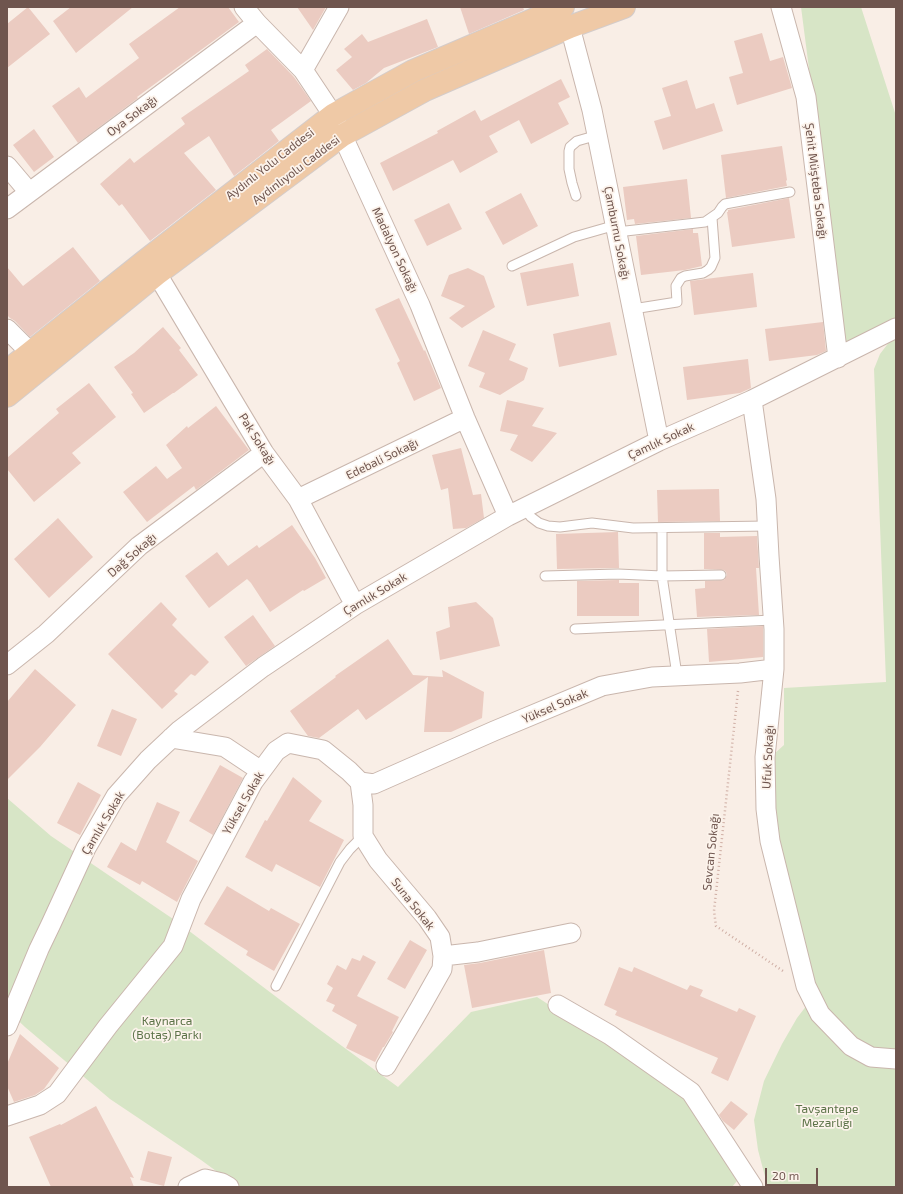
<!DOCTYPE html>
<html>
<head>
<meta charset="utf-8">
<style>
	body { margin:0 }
	#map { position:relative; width:903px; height:1194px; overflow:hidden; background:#f9eee6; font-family:"Exo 2",sans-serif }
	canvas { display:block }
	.frame { position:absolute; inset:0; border:8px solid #6f554e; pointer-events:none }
	.scale { position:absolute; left:765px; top:1168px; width:53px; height:18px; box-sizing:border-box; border:2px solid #6f554e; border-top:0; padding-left:5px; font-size:12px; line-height:14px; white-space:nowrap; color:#6f554e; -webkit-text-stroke:3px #fcf3eb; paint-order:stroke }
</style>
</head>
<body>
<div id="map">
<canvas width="903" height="1194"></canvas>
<div class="frame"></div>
<div class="scale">20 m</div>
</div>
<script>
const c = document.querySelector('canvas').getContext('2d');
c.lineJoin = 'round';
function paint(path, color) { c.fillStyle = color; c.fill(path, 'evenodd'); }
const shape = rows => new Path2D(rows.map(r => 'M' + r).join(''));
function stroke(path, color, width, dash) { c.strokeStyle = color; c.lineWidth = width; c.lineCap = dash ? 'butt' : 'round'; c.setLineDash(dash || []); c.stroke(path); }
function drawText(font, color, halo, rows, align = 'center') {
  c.font = font + ' "Exo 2",sans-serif'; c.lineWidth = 3.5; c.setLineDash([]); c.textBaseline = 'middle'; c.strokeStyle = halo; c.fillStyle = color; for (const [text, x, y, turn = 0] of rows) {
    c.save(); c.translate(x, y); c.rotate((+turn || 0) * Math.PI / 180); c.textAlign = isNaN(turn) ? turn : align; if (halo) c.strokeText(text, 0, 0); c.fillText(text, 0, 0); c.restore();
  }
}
const green = shape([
	[801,7,861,7,896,116,896,320,845,346],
	[896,338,896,1187,769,1187,767,1184,758,1150,754,1120,764,1081,782,1044,797,1018,817,992,765,780,774,754,784,745,784,688,886,682,874,369,880,354,890,341],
	[7,798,51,836,176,921,316,1027,398,1087,471,1012,537,997,603,1040,685,1098,737,1181,732,1187,238,1187,201,1160,110,1099,25,1027,7,1010]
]);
const building = shape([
	[28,7,50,34,7,68,7,24],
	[71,7,133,7,76,53,53,21],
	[180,7,228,7,239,22,137,97,138,98,78,143,52,106,79,87,86,98,139,58,129,44],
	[297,7,326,7,313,30],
	[460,7,523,7,524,10,469,34],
	[427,19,438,47,384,68,366,83,353,90,336,70,352,57,344,49,362,34,368,42],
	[762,33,770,61,783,57,792,88,737,105,729,77,743,73,734,41],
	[267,49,294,77,311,101,271,130,279,141,234,176,209,136,184,153,216,190,150,241,122,204,119,206,100,184,130,158,134,163,185,124,181,118,249,71,245,65],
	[561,79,570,97,558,103,569,124,531,144,519,120,489,136,498,152,460,173,453,160,393,191,380,163,438,133,437,131,475,110,481,121],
	[687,80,696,109,714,103,723,131,663,150,654,121,671,116,662,88],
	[34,129,54,157,34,172,13,145],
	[782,146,787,180,786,181,787,186,726,198,721,155],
	[687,179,691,218,635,224,634,219,627,220,623,187],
	[521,193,538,226,503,245,485,212],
	[789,198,795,238,732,247,727,212,728,212,728,210],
	[449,203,462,229,427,246,414,220],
	[693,229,693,233,698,233,702,266,685,270,641,275,636,236],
	[73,247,100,281,30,337,15,321,10,318,7,315,7,267,23,286],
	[573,263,579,296,527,306,520,273],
	[468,268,484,276,495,307,462,328,449,318,465,306,441,296,449,275],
	[753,273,757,307,694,315,690,281],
	[399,298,424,351,425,350,441,388,414,401,397,363,400,361,375,309],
	[610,322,617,355,559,367,553,334],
	[823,322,826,351,817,355,769,361,765,329],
	[163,327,181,348,179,350,198,375,174,393,173,393,144,413,131,394,133,393,114,367,134,353],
	[483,330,516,344,509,360,528,368,524,380,500,395,479,387,485,373,468,366],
	[748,359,751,388,740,393,687,400,683,367],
	[89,383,116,417,72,453,81,463,34,502,7,469,7,458,59,413,56,409],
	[507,400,544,408,532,426,557,433,532,462,510,450,518,435,500,431],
	[216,406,249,450,196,490,194,486,147,522,123,492,156,466,167,479,182,468,166,445,187,426,188,428],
	[461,448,473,495,481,494,484,518,466,528,453,529,448,488,441,490,432,455],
	[719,489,720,521,658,522,657,490],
	[58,518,93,557,49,598,14,559],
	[292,525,315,558,326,578,304,591,303,590,270,612,251,583,247,579,209,608,185,576,217,552,228,566,257,545,259,548],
	[618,532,619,568,557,569,556,534],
	[704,533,720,533,720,537,757,536,759,568,756,568,759,615,697,617,695,589,705,588,705,581,724,580,727,575,726,572,724,570,704,569],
	[618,580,619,580,619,583,639,583,639,616,577,616,577,581],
	[161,602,177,619,172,625,209,662,195,676,191,674,174,691,178,694,162,709,108,654],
	[476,602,493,618,500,646,440,660,436,632,450,627,448,607],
	[253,615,275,646,246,666,224,637],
	[763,626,763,657,709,662,707,629],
	[388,639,413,675,443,677,442,670,484,692,482,718,451,732,424,732,428,677,366,720,358,709,319,738,308,736,290,711,336,677,335,676],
	[35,669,76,705,40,747,7,780,7,702],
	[112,709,137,719,121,756,97,746],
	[220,765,243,778,213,835,189,821],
	[293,777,322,801,309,821,344,840,320,887,276,864,272,872,245,857,265,820,267,821],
	[78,782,101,795,80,835,57,823],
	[157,802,180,812,166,842,198,861,177,902,142,881,140,885,107,867,121,842,136,851],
	[227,886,269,911,271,908,300,924,274,971,246,955,248,951,204,924],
	[410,940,427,950,405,989,387,979],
	[544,950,551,993,472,1008,464,965,480,963],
	[363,955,376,962,357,996,399,1017,392,1031,393,1032,384,1047,383,1047,375,1062,346,1048,357,1025,332,1011,335,1005,326,1001,333,988,327,984,337,965,346,970,352,958,360,961],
	[619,967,632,972,634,967,687,990,690,985,703,990,700,996,737,1012,739,1008,756,1016,728,1081,711,1073,718,1058,615,1015,617,1011,604,1005],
	[20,1034,59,1068,44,1089,35,1095,14,1102,7,1086,7,1064],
	[731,1101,748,1114,734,1130,723,1121,719,1115],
	[96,1106,134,1178,130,1177,134,1187,51,1187,29,1137,60,1124,61,1125],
	[148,1151,172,1157,164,1186,140,1180]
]);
const path = shape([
	[738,691,714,911,716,926,783,971]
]);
const service = shape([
	[576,196,572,183,569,169,569,151,570,147,577,141,598,135],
	[617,232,705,222,718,213,722,207,725,204,790,192],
	[512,266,574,237,616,225],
	[633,309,677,302,676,286,681,278,685,276,703,273,708,270,711,267,715,258,712,218],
	[524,508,531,517,539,523,548,526,560,527,592,523,633,528,767,526],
	[662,528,662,576,677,675],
	[545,576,618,574,662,576,721,575],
	[575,629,773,620],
	[276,986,340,862,350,849,363,836]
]);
const minor = shape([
	[244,7,257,23,303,70,333,115,420,305,465,418,508,516],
	[781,7,806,97,838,358],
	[570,27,592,110,659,441],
	[303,70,339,7],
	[7,166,29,192],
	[7,209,257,23],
	[157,274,264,453,298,499,355,605],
	[7,329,30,352],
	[752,400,766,499,769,556,774,629,774,669,765,757,766,809,770,841,806,986,820,1014,851,1046,871,1057,896,1059],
	[298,499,465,418],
	[7,665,46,634,139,546,264,453],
	[171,738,225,747,261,771],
	[360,782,363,805,363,836,378,860,427,918,440,937,443,956,442,969,420,1008,386,1066],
	[443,956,478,952,571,933],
	[558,1005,610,1035,691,1092,753,1187],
	[7,1026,39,949,51,924,86,848,116,796,148,760,180,730,263,667,355,605,508,516,659,441,752,400,896,328],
	[7,1116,40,1105,57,1094,108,1026,173,946,191,899,253,782,276,751,288,743,323,750,349,771,360,782,374,784,494,731,602,686,652,677,740,673,774,669],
	[188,1187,205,1179,222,1183,229,1187]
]);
const primary = shape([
	[7,371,145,261,333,115,413,71,563,7],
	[7,396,157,274,343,135,425,90,570,27,624,7]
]);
const streetNames = [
	["Oya Sokağı",132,116,-37],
	["Aydınlı Yolu Caddesi",270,164,-38],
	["Aydınlıyolu Caddesi",296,170,-37],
	["Şehit Müşteba Sokağı",816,181,83],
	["Çamburnu Sokağı",617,233,79],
	["Madalyon Sokağı",395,250,65],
	["Pak Sokağı",257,439,58],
	["Çamlık Sokak",661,441,-25],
	["Edebali Sokağı",382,459,-26],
	["Dağ Sokağı",132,555,-41],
	["Çamlık Sokak",375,594,-31],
	["Yüksel Sokak",555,706,-23],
	["Ufuk Sokağı",768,757,-87],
	["Yüksel Sokak",243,803,-60],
	["Çamlık Sokak",103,823,-59],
	["Sevcan Sokağı",711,852,-84],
	["Suna Sokak",413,904,52]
];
const parkNames = [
	["Kaynarca",167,1021],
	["(Botaş) Parkı",167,1035],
	["Tavşantepe",827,1109],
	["Mezarlığı",827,1123]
];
paint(green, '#d7e5c6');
paint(building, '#ebcbc1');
stroke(service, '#c9b6ad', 11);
stroke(minor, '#c9b6ad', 21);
stroke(primary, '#d4ccca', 24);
stroke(path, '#cfaea4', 2.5, [1, 3]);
stroke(service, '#fff', 9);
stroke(minor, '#fff', 19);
stroke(primary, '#efc9a6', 22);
drawText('12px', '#6f554e', '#fcf3eb', streetNames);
drawText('12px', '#5c7348', '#fcf3eb', parkNames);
</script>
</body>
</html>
